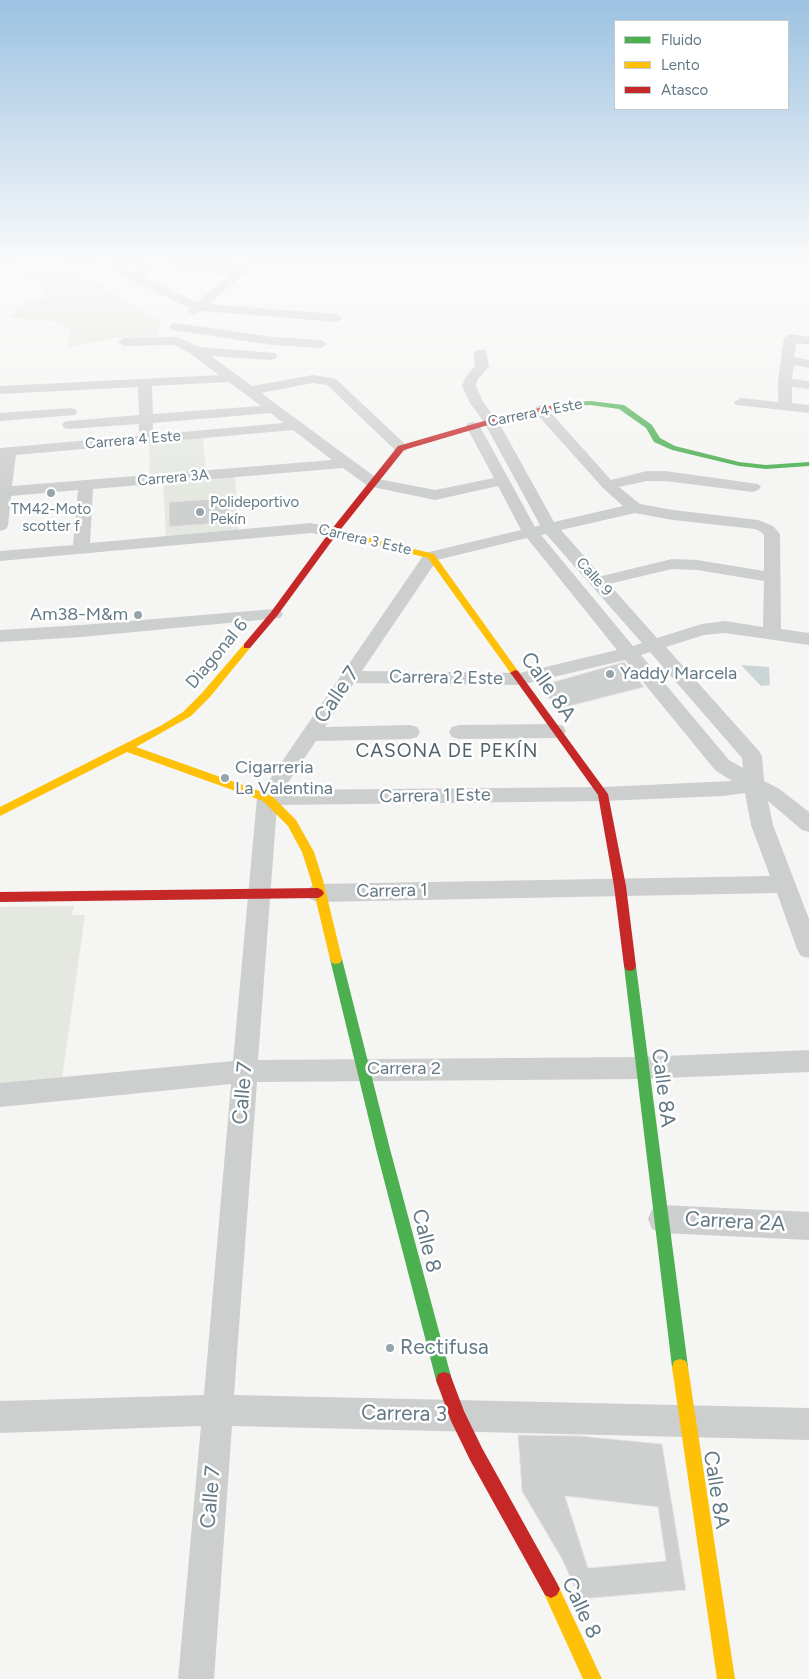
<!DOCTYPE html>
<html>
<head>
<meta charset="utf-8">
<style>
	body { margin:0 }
	#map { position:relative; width:809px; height:1679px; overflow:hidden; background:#f5f5f3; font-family:Figtree,sans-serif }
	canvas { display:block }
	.legend { position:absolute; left:614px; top:20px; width:175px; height:90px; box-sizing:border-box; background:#fff; border:1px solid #c1cacf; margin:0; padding:6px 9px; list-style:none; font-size:15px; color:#637a86 }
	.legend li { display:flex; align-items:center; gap:10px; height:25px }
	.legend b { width:25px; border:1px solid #c1cacf }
</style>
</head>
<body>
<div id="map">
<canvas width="809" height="1679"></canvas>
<ul class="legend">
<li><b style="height:6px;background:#4caf50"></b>Fluido</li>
<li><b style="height:6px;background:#ffc107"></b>Lento</li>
<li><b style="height:6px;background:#c62828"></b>Atasco</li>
</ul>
</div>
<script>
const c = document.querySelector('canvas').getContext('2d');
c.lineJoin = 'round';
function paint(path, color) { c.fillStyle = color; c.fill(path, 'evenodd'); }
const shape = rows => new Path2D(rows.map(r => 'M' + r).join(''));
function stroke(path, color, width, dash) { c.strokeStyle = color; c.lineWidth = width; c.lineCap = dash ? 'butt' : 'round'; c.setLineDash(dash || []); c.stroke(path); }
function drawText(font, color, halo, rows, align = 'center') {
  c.font = font + ' Figtree,sans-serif'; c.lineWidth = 5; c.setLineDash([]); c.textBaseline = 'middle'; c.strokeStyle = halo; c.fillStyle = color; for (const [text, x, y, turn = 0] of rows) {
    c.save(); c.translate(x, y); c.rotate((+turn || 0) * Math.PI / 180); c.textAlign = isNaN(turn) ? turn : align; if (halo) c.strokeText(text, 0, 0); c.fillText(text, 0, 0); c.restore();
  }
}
const green = shape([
	[14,260,56,260,160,321,158,336,114,338,67,348,70,329,52,321,9,318,26,303,44,298,44,279,25,280],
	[203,437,206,472,150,477,149,441],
	[235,475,238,531,166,538,163,481],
	[74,906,72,915,85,915,62,1079,0,1086,0,907]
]);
const water = shape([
	[741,665,769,667,770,685,761,686]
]);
const building = shape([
	[230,498,231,522,169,527,169,502,230,498],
	[624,662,644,687,558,709,539,686,624,662],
	[518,1435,580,1436,662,1444,686,1590,580,1599,562,1559,522,1491,518,1435],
	[565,1496,658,1507,666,1561,588,1568,565,1496]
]);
const street = shape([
	[90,260,106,260,133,273,154,260,168,260,143,277,197,302,230,275,180,270,176,269,174,267,176,265,234,268,238,260,250,260,244,274,209,304,337,314,343,318,337,322,201,311,193,315,187,311,190,308,129,280,90,260],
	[176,323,272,337,321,340,327,344,321,348,272,345,172,330,170,327,172,324,176,323],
	[790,334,809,337,809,345,796,343,794,357,809,360,809,368,794,365,792,379,809,381,809,389,792,387,792,403,809,405,809,413,736,405,734,402,741,398,778,402,778,382,784,338,790,334],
	[177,337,199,347,275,353,277,356,275,359,270,360,211,356,252,386,313,375,336,379,406,445,408,448,406,451,396,451,327,385,313,383,261,393,378,479,435,490,494,478,466,426,468,423,473,422,478,423,535,527,540,525,484,422,470,403,462,386,465,378,475,366,474,353,476,350,486,350,489,367,478,379,476,386,483,402,498,421,554,522,623,506,603,488,535,412,533,409,540,405,545,406,611,480,647,471,665,471,758,484,761,487,758,490,753,492,665,481,647,481,619,487,640,504,673,510,758,520,773,526,780,534,781,629,809,633,809,645,725,633,704,635,666,647,759,751,762,756,764,781,778,788,809,812,809,832,802,830,768,801,773,825,809,919,809,958,801,956,797,949,777,893,318,902,310,899,307,893,310,887,318,884,770,876,751,825,745,793,723,796,603,801,277,805,258,1060,641,1057,809,1050,809,1072,641,1079,257,1082,234,1395,809,1408,809,1440,232,1426,214,1679,178,1679,201,1426,0,1433,0,1401,204,1395,231,1084,0,1107,0,1083,233,1061,257,798,425,553,521,530,498,486,435,500,368,486,343,468,93,489,90,543,311,523,340,529,342,532,340,535,334,537,311,533,0,561,0,551,73,545,78,490,11,496,8,526,6,529,0,531,0,448,145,435,139,431,139,424,69,429,64,428,62,425,64,422,69,421,139,415,138,387,0,394,0,386,219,375,191,354,175,345,124,346,118,342,124,338,177,337],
	[229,382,261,406,153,414,152,386,229,382],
	[271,413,283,423,149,435,153,431,153,423,271,413],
	[293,430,332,460,12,486,16,455,293,430],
	[635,513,673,520,755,529,761,532,764,535,764,571,697,560,672,559,602,576,561,530,635,513],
	[546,534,642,643,633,646,541,535,546,534],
	[527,538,617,650,520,673,362,671,437,560,527,538],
	[672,569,697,570,764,581,763,627,725,621,702,624,657,638,609,584,672,569],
	[650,652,742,758,743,768,729,760,641,655,650,652],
	[625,660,715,770,732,781,603,787,283,790,316,741,410,739,417,737,420,732,417,727,410,725,325,727,354,683,520,685,625,660],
	[70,408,75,409,77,412,75,415,0,421,0,413,70,408],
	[274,609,280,610,283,614,280,618,82,637,0,642,0,630,82,625,274,609],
	[556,724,563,726,566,731,563,736,556,738,459,739,452,737,449,732,452,727,459,725,556,724],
	[662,1205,809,1212,809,1240,662,1233,652,1229,648,1219,652,1209,662,1205]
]);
const fast = shape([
	[590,401,624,405,652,425,660,438,675,446,739,462,766,465,809,462,809,466,766,469,739,466,672,450,654,442,646,428,619,409,590,405,565,407,561,405,565,403,590,401],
	[336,954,340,955,342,959,390,1149,452,1380,450,1386,444,1388,438,1386,436,1380,376,1149,330,959,332,955,336,954],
	[630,961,634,962,636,966,688,1367,686,1373,680,1375,674,1373,672,1367,624,966,626,962,630,961]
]);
const slow = shape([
	[334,529,434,554,518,671,520,673,518,675,512,675,428,558,331,534,331,530,334,529],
	[247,643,250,644,250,648,210,697,191,716,136,747,271,795,296,820,314,852,323,880,342,959,340,963,336,964,332,963,330,959,311,880,302,852,288,826,263,801,127,752,0,816,0,807,162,725,183,712,202,693,244,644,247,643],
	[680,1359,686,1361,688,1367,735,1679,717,1679,672,1367,674,1361,680,1359],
	[551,1580,557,1583,602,1679,583,1679,542,1589,545,1583,551,1580]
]);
const jam = shape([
	[565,403,569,405,568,407,512,418,404,450,337,534,277,616,250,648,244,648,244,644,271,612,331,530,398,446,508,414,565,403],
	[515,670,518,671,608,794,626,886,636,966,634,970,630,971,626,970,624,966,614,886,598,795,512,675,510,673,515,670],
	[318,888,322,890,324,893,322,896,318,898,0,902,0,892,318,888],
	[444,1372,450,1374,464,1411,482,1448,557,1583,560,1589,557,1595,551,1598,545,1595,470,1460,451,1421,436,1380,438,1374,444,1372]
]);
const markers = [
	[51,493,5,"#96a5ac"],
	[200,512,5,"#96a5ac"],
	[138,615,5,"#96a5ac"],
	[610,674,5,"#96a5ac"],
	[225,778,5,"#96a5ac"],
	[390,1348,5,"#96a5ac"]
];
const farStreetnames = [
	["Carrera 4 Este",535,413,-11],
	["Carrera 4 Este",133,440,-5],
	["Carrera 3A",173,478,-5],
	["Carrera 3 Este",365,540,13],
	["Calle 9",594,577,48]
];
const farPoinames = [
	["Polideportivo",210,503],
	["Pekín",210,520],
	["TM42-Moto",51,510,"center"],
	["scotter f",51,527,"center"]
];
const poiNames = [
	["Am38-M&m",128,615,"right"],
	["Yaddy Marcela",620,674],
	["Cigarreria",235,768],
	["La Valentina",235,789]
];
const streetNames = [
	["Diagonal 6",217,654,-50],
	["Carrera 2 Este",446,678,1],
	["Carrera 1 Este",435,796,-1],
	["Carrera 1",392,891,-1],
	["Carrera 2",404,1069]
];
const neighbourhoodNames = [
	["CASONA DE PEKÍN",447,751]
];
const nearStreetnames = [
	["Calle 8A",548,687,55],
	["Calle 7",337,695,-56],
	["Calle 8A",663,1088,83],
	["Calle 7",243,1093,-85],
	["Carrera 2A",735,1222,3],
	["Calle 8",426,1241,76],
	["Carrera 3",404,1414,1],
	["Calle 8A",716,1490,81],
	["Calle 7",211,1497,-85],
	["Calle 8",581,1608,65]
];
const nearPoinames = [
	["Rectifusa",400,1348]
];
paint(green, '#e5e8e1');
paint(water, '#cad6d6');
paint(building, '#ced0d0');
stroke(building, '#e4e4e3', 1);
paint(street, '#cdcece');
paint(fast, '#4caf50');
paint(slow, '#ffc107');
paint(jam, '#c62828');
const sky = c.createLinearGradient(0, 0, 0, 495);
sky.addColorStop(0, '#9cc2e1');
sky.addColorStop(0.53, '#fafafa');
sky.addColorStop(1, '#fafafa00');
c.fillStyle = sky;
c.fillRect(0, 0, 809, 495);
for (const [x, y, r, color] of markers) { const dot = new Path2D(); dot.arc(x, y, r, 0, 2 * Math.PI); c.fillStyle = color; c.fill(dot); stroke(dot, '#fff', 2); }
drawText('15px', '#637a86', '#fff', farStreetnames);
drawText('15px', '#637a86', '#fff', farPoinames, 'left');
drawText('18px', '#637a86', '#fff', poiNames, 'left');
drawText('18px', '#637a86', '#fff', streetNames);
c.letterSpacing = '1px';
drawText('19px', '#51626a', '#fff', neighbourhoodNames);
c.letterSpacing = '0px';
drawText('21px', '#637a86', '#fff', nearStreetnames);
drawText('21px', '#637a86', '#fff', nearPoinames, 'left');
</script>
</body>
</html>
